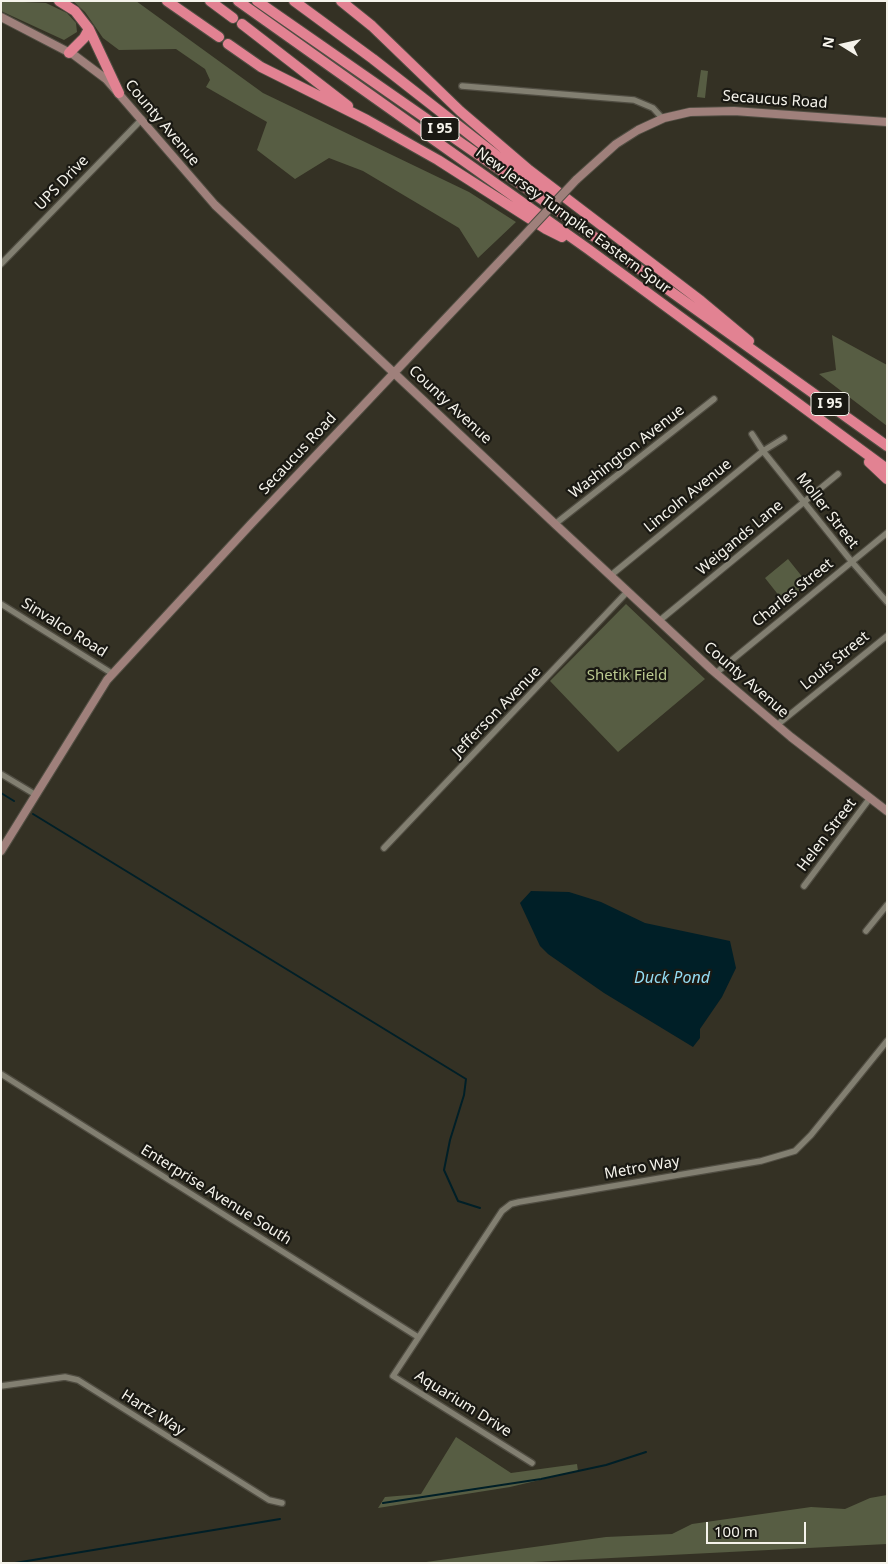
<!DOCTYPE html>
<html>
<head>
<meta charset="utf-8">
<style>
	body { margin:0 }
	#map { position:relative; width:888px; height:1564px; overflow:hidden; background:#343124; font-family:"Noto Sans",sans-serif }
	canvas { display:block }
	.frame { position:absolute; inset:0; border:2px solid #f5f3eb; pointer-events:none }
	.north { position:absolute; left:818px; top:20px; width:50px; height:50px; -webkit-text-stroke:4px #1a1913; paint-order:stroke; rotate:280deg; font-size:14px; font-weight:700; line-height:20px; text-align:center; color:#f5f3eb }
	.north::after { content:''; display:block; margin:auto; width:18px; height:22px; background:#f5f3eb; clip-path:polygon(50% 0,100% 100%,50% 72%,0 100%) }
	.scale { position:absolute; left:706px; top:1522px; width:100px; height:22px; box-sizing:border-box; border:2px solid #f5f3eb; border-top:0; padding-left:6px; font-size:15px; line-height:18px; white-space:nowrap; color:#f5f3eb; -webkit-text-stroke:4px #1a1913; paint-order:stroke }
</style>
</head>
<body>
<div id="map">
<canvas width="888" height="1564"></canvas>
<div class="frame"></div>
<div class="north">N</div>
<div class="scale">100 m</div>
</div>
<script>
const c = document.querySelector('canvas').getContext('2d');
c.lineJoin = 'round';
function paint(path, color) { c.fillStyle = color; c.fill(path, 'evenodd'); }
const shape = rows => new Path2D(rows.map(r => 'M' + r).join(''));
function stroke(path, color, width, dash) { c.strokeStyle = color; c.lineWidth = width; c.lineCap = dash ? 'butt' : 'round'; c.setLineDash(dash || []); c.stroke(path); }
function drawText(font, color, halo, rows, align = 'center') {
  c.font = font + ' "Noto Sans",sans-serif'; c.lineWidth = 4.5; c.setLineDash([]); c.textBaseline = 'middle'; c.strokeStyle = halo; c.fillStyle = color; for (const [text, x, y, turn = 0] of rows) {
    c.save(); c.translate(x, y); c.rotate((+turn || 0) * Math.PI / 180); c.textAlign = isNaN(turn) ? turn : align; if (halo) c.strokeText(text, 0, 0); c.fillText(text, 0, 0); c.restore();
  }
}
const green = shape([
	[1,1,46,3,67,13,76,23,77,32,64,40,1,11],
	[73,1,136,1,263,93,469,192,516,222,478,258,459,228,363,171,329,158,295,179,257,150,267,122,206,87,210,80,205,69,176,49,119,50,103,38,85,12],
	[701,70,708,71,705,98,697,97],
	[832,335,887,365,887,426,819,374,836,370],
	[788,559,808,584,784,602,765,578],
	[626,604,705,679,618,752,550,681],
	[456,1437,511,1473,577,1464,578,1471,510,1487,378,1508,385,1497,421,1494],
	[887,1495,887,1544,513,1563,419,1563,606,1537,672,1534,692,1524,811,1507,845,1509,870,1498]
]);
const water = shape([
	[531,891,569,892,601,902,645,923,730,941,736,968,722,997,700,1029,700,1038,693,1047,604,993,548,954,540,946,520,903]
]);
const stream = shape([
	[1,793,14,801],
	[33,814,466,1079,464,1095,450,1140,444,1170,458,1201,480,1208],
	[383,1503,541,1479,606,1465,646,1452],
	[15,1563,280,1519]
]);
const minor = shape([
	[462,86,634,100,653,108,663,119],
	[1,264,142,119],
	[752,434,763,451,852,562,887,602],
	[555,524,714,399],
	[610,576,763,451,784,438],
	[1,604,113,674],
	[659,621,838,474],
	[716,673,887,533],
	[777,725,887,636],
	[1,774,36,795],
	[384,848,627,592],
	[804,886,870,798],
	[866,931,887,905],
	[1,1074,418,1337],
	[1,1386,65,1377,78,1380,269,1500,282,1503],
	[532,1463,393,1376,502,1211,511,1204,519,1202,761,1161,795,1151,811,1135,887,1041]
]);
const secondary = shape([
	[1,17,74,55,106,79,215,205,555,524,712,670,791,737,887,811],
	[576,180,616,144,638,130,664,118,690,112,734,111,887,122],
	[1,851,107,680,251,524,518,242]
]);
const motorway = shape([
	[59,1,75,11,89,29,119,93],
	[167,1,219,37],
	[210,1,233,18],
	[238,1,588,249,887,469],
	[257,1,523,186,887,446],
	[294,1,373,59,556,202],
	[341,1,372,26,460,111,529,170,701,301,749,341],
	[242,24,348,106],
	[228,44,261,67,367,120,438,160,546,229,562,237],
	[69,53,84,38,89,29],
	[869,462,887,479]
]);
const secondaryBridge = shape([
	[518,242,576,180]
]);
const shields = [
	[440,129,38],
	[830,404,38]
];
const shieldNames = [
	["I 95",440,129],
	["I 95",830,404]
];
const streetNames = [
	["Secaucus Road",775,100,4],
	["County Avenue",162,123,50],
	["UPS Drive",62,183,-46],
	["New Jersey Turnpike Eastern Spur",573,221,36],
	["County Avenue",450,405,43],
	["Washington Avenue",627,452,-38],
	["Secaucus Road",298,454,-47],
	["Lincoln Avenue",688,496,-39],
	["Moller Street",827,511,52],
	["Weigands Lane",740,538,-40],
	["Charles Street",793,593,-39],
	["Sinvalco Road",64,628,32],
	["Louis Street",835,661,-39],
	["County Avenue",746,680,41],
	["Jefferson Avenue",497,712,-46],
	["Helen Street",827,835,-53],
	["Metro Way",642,1168,-10],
	["Enterprise Avenue South",216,1195,32],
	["Aquarium Drive",463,1404,32],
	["Hartz Way",153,1413,32]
];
const parkNames = [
	["Shetik Field",627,676]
];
const waterNames = [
	["Duck Pond",672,978]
];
paint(green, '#575d43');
paint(water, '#001f27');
stroke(stream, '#001f27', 2);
stroke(minor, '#504d42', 8);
stroke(secondary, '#504d42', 10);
stroke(motorway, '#504d42', 12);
stroke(minor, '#827f71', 5.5);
stroke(secondary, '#9f807b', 8);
stroke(motorway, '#e28292', 10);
stroke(secondaryBridge, '#504d42', 10, []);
stroke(secondaryBridge, '#9f807b', 8);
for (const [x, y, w] of shields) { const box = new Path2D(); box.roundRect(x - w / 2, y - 11.5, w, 23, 4); c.fillStyle = '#1a1913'; c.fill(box); stroke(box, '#f5f3eb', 1); }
drawText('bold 14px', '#f5f3eb', null, shieldNames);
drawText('15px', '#f5f3eb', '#1a1913', streetNames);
drawText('15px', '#bbca90', '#1a1913', parkNames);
drawText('italic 16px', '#93dcf4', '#1a1913', waterNames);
</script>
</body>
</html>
